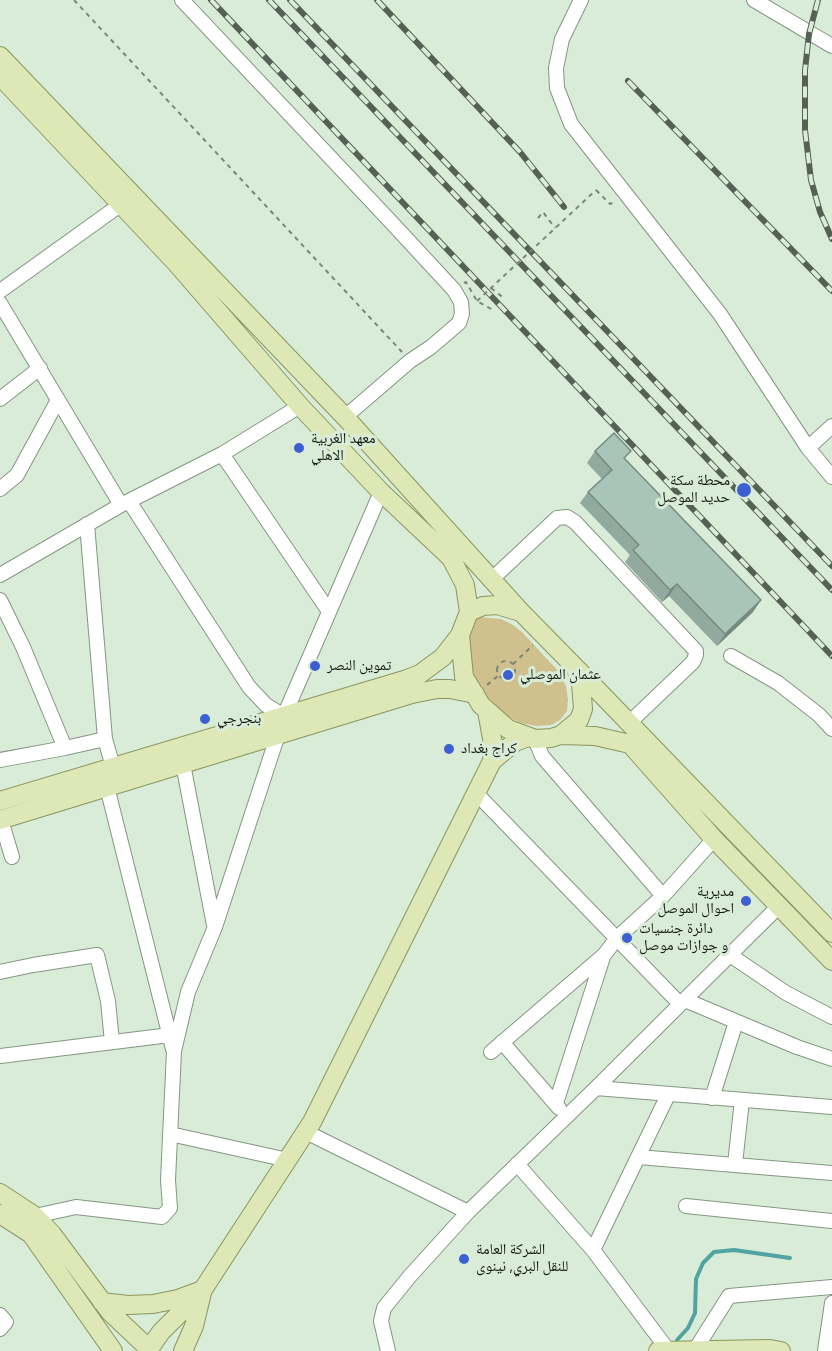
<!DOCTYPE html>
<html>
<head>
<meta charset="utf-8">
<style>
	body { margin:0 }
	canvas { display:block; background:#d9ecd7 }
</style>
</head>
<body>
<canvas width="832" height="1351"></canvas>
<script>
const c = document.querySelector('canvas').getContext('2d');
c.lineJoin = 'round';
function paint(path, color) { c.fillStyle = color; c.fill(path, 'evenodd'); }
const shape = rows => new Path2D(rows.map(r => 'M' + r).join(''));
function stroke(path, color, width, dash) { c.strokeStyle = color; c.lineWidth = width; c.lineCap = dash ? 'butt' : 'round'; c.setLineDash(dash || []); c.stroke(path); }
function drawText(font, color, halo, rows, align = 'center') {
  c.font = font + ' "Titillium Web","Noto Naskh Arabic",sans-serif'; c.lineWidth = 6; c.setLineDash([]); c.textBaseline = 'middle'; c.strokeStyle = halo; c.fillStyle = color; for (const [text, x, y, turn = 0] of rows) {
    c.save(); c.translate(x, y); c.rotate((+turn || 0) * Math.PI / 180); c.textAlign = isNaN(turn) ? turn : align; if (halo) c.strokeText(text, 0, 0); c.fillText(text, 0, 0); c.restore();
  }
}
const green = shape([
	[479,617,501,619,513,625,522,632,559,672,566,686,568,700,567,711,560,720,551,725,536,726,521,723,504,715,488,701,470,672,467,638,473,621]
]);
const stream = shape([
	[677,1340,688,1328,695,1313,696,1279,703,1263,714,1252,734,1250,790,1258]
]);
const path = shape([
	[74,0,402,352],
	[596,190,610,204,616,201],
	[538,218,543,212,555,228],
	[464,283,466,282,477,301,493,310],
	[491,288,505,299],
	'497 670a9 9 0 1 1 18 0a9 9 0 1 1-18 0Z',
	[513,664,533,645],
	[487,685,499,675]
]);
const minor = shape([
	[182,0,392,223,454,290,461,302,462,314,459,323,431,347,410,361,345,417],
	[581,0,562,39,556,68,557,88,571,124,720,314,808,448,832,426],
	[754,0,832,46],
	[0,291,120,205],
	[0,303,121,505],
	[0,399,40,368],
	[808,448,832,477],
	[222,454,328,610],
	[0,489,17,475,58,400],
	[129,501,249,687,266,705,284,716],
	[87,524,105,739,113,767],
	[0,575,121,505,222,454,300,406],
	[492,579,557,518,567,517,575,522,696,651,696,655,693,662,629,723],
	[0,600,23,647,65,748,105,739],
	[731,656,778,683,819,715,832,729],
	[535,739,542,756,663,896],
	[0,760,65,748],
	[183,764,214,925],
	[107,787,173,1049],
	[476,793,680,1004],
	[1,820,12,857],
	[730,955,786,993,832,1017],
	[0,972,33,965,97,955,108,1001,112,1042],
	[685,1000,797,1047,832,1059],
	[502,1042,559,1108],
	[491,1052,604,955,617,938,663,896,714,839],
	[0,1056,170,1035],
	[596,1088,832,1107],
	[712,1098,736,1022],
	[556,1103,603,957],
	[306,1132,468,1212,596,1088,778,907],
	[170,1134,288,1160],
	[638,1157,832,1173],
	[517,1164,593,1250,668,1350],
	[735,1164,742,1100],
	[686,1206,832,1221],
	[31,1219,35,1216,76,1207,162,1217,170,1208,168,1180,174,1051,188,992,215,927,284,716,381,492],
	[593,1250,668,1095],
	[0,1315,6,1322,0,1329],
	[695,1350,729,1296,832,1287],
	[388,1351,381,1321,384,1308,410,1276,468,1212],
	[825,1351,832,1303]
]);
const major = shape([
	[0,56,345,417,521,612],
	[0,76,177,264,300,406,381,492,451,558,465,585,469,612],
	[497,605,521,612,575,667,581,683,583,709,579,720,561,735,551,738,535,739,508,729,481,705,464,677,460,635,469,612,483,606,497,605],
	[577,669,832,933],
	[561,735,595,736,630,744,714,839,832,961],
	[492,761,515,742,528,737],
	[0,801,407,679,420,674,443,657,460,635],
	[0,820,412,694,437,689,450,689,475,694],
	[0,1193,35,1216,52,1234,110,1312,148,1348],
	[0,1214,31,1234,113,1351],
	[102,1302,128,1305,153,1304,178,1299,200,1291],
	[149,1349,161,1332,202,1291,312,1122,492,761,493,744,487,711],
	[183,1351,194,1326,202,1293],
	[658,1351,770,1349,781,1351]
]);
const rail = shape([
	[211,0,832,656],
	[269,0,832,590],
	[290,0,832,566],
	[377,0,520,152,564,207],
	[818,0,809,34,805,70,805,130,811,180,820,212,832,239],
	[628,81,832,291]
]);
const pathBridge = shape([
	[477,301,596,190]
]);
const wall = shape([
	[595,451,625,459,753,612,717,646,669,596,662,602,625,562,630,555,580,503,588,492,602,479,587,463]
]);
const shadedWall = shape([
	[677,584,669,596,662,602,670,590],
	[761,600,753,612,717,646,725,634]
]);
const building = shape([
	[614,433,631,451,624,458,761,600,725,634,677,584,670,590,633,550,639,545,588,492,612,470,595,451,614,433]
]);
const markers = [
	[299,448,6,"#3c5fd1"],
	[744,490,8,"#3c5fd1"],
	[315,666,6,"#3c5fd1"],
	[508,675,6,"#3c5fd1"],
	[205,719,6,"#3c5fd1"],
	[449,749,6,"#3c5fd1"],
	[746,901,6,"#3c5fd1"],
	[627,938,6,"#3c5fd1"],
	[464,1259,6,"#3c5fd1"]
];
const poiNames = [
	["معهد الغربية",311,439],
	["الاهلي",311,456],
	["محطة سكة",730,481,"right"],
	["حديد الموصل",730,498,"right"],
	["تموين النصر",327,666],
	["عثمان الموصلي",520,675],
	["بنجرجي",217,719],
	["كراج بغداد",461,749],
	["مديرية",734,892,"right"],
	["احوال الموصل",734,909,"right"],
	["دائرة جنسيات",639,929],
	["و جوازات موصل",639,946],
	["الشركة العامة",476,1250],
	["للنقل البري, نينوى",476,1267]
];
paint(green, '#d0c08e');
stroke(stream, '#50a4a1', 4);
stroke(minor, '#859683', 16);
stroke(major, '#89965e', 20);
stroke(path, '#7a8779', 2, [4.5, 4.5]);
stroke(minor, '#fff', 14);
stroke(major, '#dee8b6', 18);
stroke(rail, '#566155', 6);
stroke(rail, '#d9ecd7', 4, [11]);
stroke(pathBridge, '#7a8779', 2, [4.5, 4.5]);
paint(wall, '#91a99f');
paint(shadedWall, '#768a82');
paint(building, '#a9c5b9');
stroke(building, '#768a82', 1.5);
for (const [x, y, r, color] of markers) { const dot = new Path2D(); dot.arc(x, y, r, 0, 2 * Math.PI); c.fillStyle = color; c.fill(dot); stroke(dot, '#d9ecd7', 2); }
drawText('15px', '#141b14', '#d9ecd7', poiNames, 'left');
</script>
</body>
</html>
